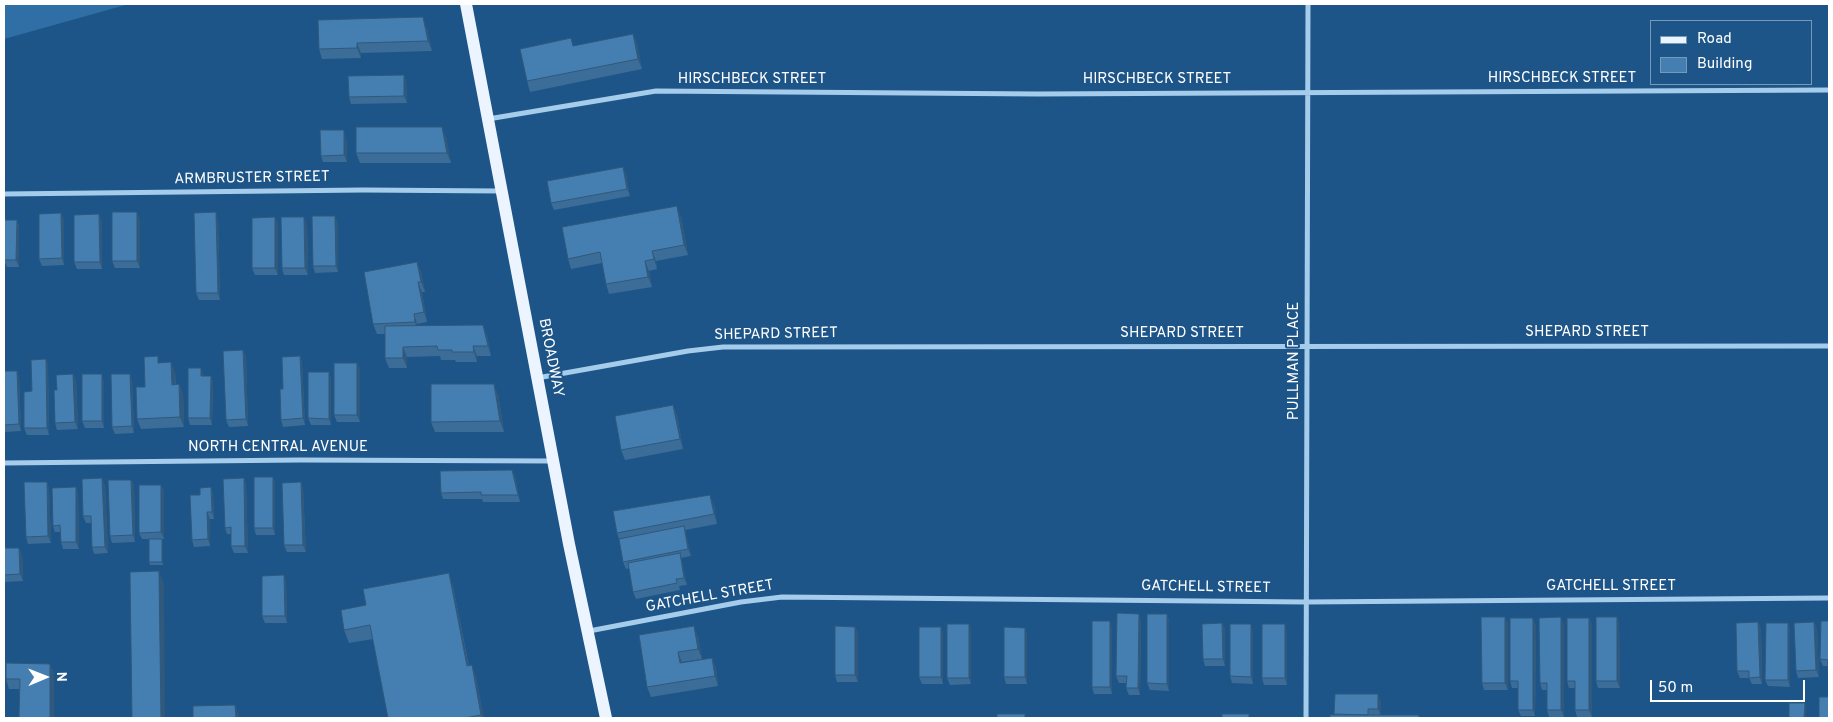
<!DOCTYPE html>
<html>
<head>
<meta charset="utf-8">
<style>
	body { margin:0 }
	#map { position:relative; width:1833px; height:722px; overflow:hidden; background:#1d5588; font-family:Overpass,sans-serif }
	canvas { display:block }
	.frame { position:absolute; inset:0; border:5px solid #fff; pointer-events:none }
	.legend { position:absolute; left:1650px; top:20px; width:162px; height:65px; box-sizing:border-box; background:#1d5588; border:1px solid #7799b8; margin:0; padding:6px 9px; list-style:none; font-size:15px; color:#fff }
	.legend li { display:flex; align-items:center; gap:10px; height:25px }
	.legend b { width:25px; border:1px solid #7799b8 }
	.north { position:absolute; left:20px; top:652px; width:50px; height:50px; -webkit-text-stroke:4px #1d5588; paint-order:stroke; rotate:89deg; font-size:14px; font-weight:700; line-height:20px; text-align:center; color:#fff }
	.north::after { content:''; display:block; margin:auto; width:18px; height:22px; background:#fff; clip-path:polygon(50% 0,100% 100%,50% 72%,0 100%) }
	.scale { position:absolute; left:1650px; top:680px; width:155px; height:22px; box-sizing:border-box; border:2px solid #fff; border-top:0; padding-left:6px; font-size:15px; line-height:18px; white-space:nowrap; color:#fff; -webkit-text-stroke:4px #1d5588; paint-order:stroke }
</style>
</head>
<body>
<div id="map">
<canvas width="1833" height="722"></canvas>
<div class="frame"></div>
<ul class="legend">
<li><b style="height:6px;background:#ebf4ff"></b>Road</li>
<li><b style="height:14px;background:#457fb1"></b>Building</li>
</ul>
<div class="north">N</div>
<div class="scale">50 m</div>
</div>
<script>
const c = document.querySelector('canvas').getContext('2d');
c.lineJoin = 'round';
function paint(path, color) { c.fillStyle = color; c.fill(path, 'evenodd'); }
const shape = rows => new Path2D(rows.map(r => 'M' + r).join(''));
function stroke(path, color, width, dash) { c.strokeStyle = color; c.lineWidth = width; c.lineCap = dash ? 'butt' : 'round'; c.setLineDash(dash || []); c.stroke(path); }
function drawText(font, color, halo, rows, align = 'center') {
  c.font = font + ' Overpass,sans-serif'; c.lineWidth = 4; c.setLineDash([]); c.textBaseline = 'middle'; c.strokeStyle = halo; c.fillStyle = color; for (const [text, x, y, turn = 0] of rows) {
    c.save(); c.translate(x, y); c.rotate((+turn || 0) * Math.PI / 180); c.textAlign = isNaN(turn) ? turn : align; if (halo) c.strokeText(text, 0, 0); c.fillText(text, 0, 0); c.restore();
  }
}
const green = shape([
	[4,4,129,4,4,39]
]);
const street = shape([
	[488,119,656,91,1038,94,1829,90],
	[4,194,363,190,501,191],
	[537,378,688,351,723,347,1829,346],
	[4,463,300,460,553,461],
	[589,631,741,602,782,597,1306,602,1829,598],
	[1306,718,1308,4]
]);
const primary = shape([
	[466,4,569,544,606,718]
]);
const wall = shape([
	[427,28,432,51,361,53,361,58,322,59,319,49],
	[633,34,637,44,642,69,530,92,527,81],
	[404,75,406,82,407,103,351,104,349,97],
	[346,137,347,162,323,162,321,156],
	[446,137,451,163,360,163,356,153],
	[626,174,630,196,554,210,551,203],
	[61,213,64,220,64,265,42,266,39,259],
	[681,216,688,255,656,261,657,269,649,271,652,287,609,294,606,284,602,263,571,269,568,259],
	[275,217,278,224,278,275,255,275,252,268],
	[140,219,140,268,115,268,112,261],
	[218,219,220,300,199,300,196,293],
	[4,220,17,220,19,227,19,267,7,267,4,260],
	[102,221,102,269,77,269,74,262],
	[338,223,338,272,315,273,313,266],
	[307,224,308,275,284,275,282,268],
	[417,262,421,272,425,292,422,292,427,322,417,324,417,326,487,335,491,356,477,356,477,362,456,362,455,360,441,360,440,356,407,357,407,368,389,368,385,358,385,334,377,334,373,324],
	[243,350,246,357,248,426,229,427,226,420],
	[300,356,302,363,305,425,283,427,281,420,283,389],
	[46,359,48,366,49,435,27,435,24,428,32,391],
	[161,363,175,372,176,385,179,384,183,394,184,427,141,429,137,419,145,387],
	[357,363,360,370,360,422,337,422,334,415],
	[4,371,17,371,19,378,21,431,4,432],
	[329,372,331,379,331,425,311,425,308,418],
	[73,374,76,381,78,429,57,430,55,423,57,390],
	[204,375,204,376,211,376,213,383,212,425,190,425,188,418],
	[132,380,134,433,115,434,112,427],
	[104,381,104,428,85,428,82,421],
	[498,394,504,432,435,432,431,422],
	[673,405,677,415,683,449,625,460,621,450],
	[512,470,515,477,520,502,483,502,482,499,443,499,441,493],
	[273,477,275,484,275,535,256,535,254,528],
	[244,478,246,485,248,553,234,553,231,546,231,534,227,534,225,528],
	[131,480,134,486,135,542,112,543,110,536],
	[47,482,49,489,51,543,28,544,26,537],
	[301,482,303,489,306,552,287,552,284,545],
	[105,485,108,553,94,554,92,547,91,523,86,523,83,516],
	[161,485,164,492,164,539,149,539,163,543,163,565,150,565,149,562,149,539,142,539,139,533],
	[76,487,78,494,79,549,63,549,61,542,61,532,55,532,53,526],
	[211,487,213,494,214,519,210,519,210,546,194,547,192,540,200,495],
	[714,505,717,524,685,530,691,556,681,558,687,585,679,586,680,590,636,599,633,592,629,568,626,569,623,562,619,539,617,533],
	[4,548,22,554,23,581,4,582],
	[284,575,286,582,287,623,265,623,262,616],
	[453,586,469,666,472,665,476,678,484,718,388,718,373,639,349,643,344,630],
	[1167,614,1169,621,1169,691,1150,690,1147,683],
	[1505,617,1508,624,1508,690,1484,690,1482,683],
	[1617,617,1619,624,1620,688,1598,688,1596,681],
	[1589,618,1592,625,1592,717,1577,717,1575,710,1575,688,1569,688,1567,681],
	[1141,620,1140,695,1129,695,1126,688,1126,683,1119,683,1116,676],
	[1829,621,1829,676,1828,673,1828,666,1823,666,1820,659],
	[1758,622,1761,629,1762,684,1752,684,1749,678,1740,678,1737,671],
	[1814,622,1817,629,1819,677,1798,678,1796,671],
	[1222,623,1225,630,1225,666,1205,666,1203,659],
	[1788,623,1790,630,1790,687,1768,686,1765,680],
	[969,624,971,631,971,684,950,685,947,678],
	[1564,624,1564,717,1549,717,1547,710,1547,690,1542,690,1540,683],
	[1536,625,1535,716,1521,716,1518,710,1518,688,1512,688,1510,681],
	[855,627,858,633,858,682,837,682,835,675],
	[941,627,943,634,943,684,922,684,919,677],
	[1112,627,1112,694,1094,694,1092,687],
	[1025,628,1027,635,1027,684,1006,684,1004,677],
	[1253,631,1253,684,1232,683,1230,676],
	[1287,631,1287,685,1264,685,1262,678],
	[639,635,698,636,702,659,682,662,682,663,712,658,716,668,718,686,651,697,647,687],
	[50,664,54,674,54,718,19,718,19,689,9,689,6,679],
	[1381,701,1381,715,1419,715,1420,718,1330,718,1335,715,1334,714]
]);
const shadedWall = shape([
	[423,17,427,28,432,51,428,41],
	[633,34,637,44,642,69,638,59],
	[357,43,361,53,361,58,357,48],
	[404,75,406,82,407,103,404,96],
	[442,127,446,137,451,163,447,153],
	[344,130,346,137,347,162,344,155],
	[623,167,626,174,630,196,627,189],
	[677,206,681,216,688,255,684,245],
	[137,212,140,219,140,268,137,261],
	[216,212,218,219,220,300,218,293],
	[61,213,64,220,64,265,62,258],
	[99,214,102,221,102,269,100,262],
	[335,216,338,223,338,272,336,266],
	[275,217,278,224,278,275,275,268],
	[304,217,307,224,308,275,305,268],
	[17,220,19,227,19,267,16,260],
	[652,251,656,261,657,269,654,259],
	[645,261,649,271,652,287,648,277],
	[417,262,421,272,425,292,421,282],
	[418,282,422,292,427,322,424,312],
	[414,314,417,324,418,332,415,322],
	[483,325,487,335,491,356,488,346],
	[473,346,477,356,477,362,474,352],
	[403,347,407,357,407,368,403,358],
	[243,350,246,357,248,426,246,419],
	[300,356,302,363,305,425,303,418],
	[46,359,48,366,49,435,47,428],
	[171,362,175,372,176,395,172,385],
	[357,363,360,370,360,422,357,415],
	[201,368,204,375,204,383,201,376],
	[17,371,19,378,21,431,19,424],
	[329,372,331,379,331,425,329,419],
	[73,374,76,381,78,429,75,422],
	[102,374,104,381,104,428,102,421],
	[130,374,132,380,134,433,132,426],
	[211,376,213,383,212,425,210,418],
	[179,384,183,394,184,427,180,417],
	[494,384,498,394,504,432,500,421],
	[673,405,677,415,683,449,680,439],
	[512,470,515,477,520,502,518,495],
	[273,477,275,484,275,535,273,528],
	[102,478,105,485,108,553,105,547],
	[244,478,246,485,248,553,245,546],
	[131,480,134,486,135,542,133,535],
	[47,482,49,489,51,543,48,536],
	[301,482,303,489,306,552,303,545],
	[161,485,164,492,164,539,161,532],
	[76,487,78,494,79,549,76,542],
	[211,487,213,494,214,519,212,512],
	[710,495,714,505,717,524,714,514],
	[207,512,210,519,210,546,208,539],
	[684,526,686,533,691,556,688,549],
	[162,539,163,543,163,565,162,562],
	[19,548,22,554,23,581,20,574],
	[680,553,682,560,687,585,684,578],
	[159,571,164,584,165,718,161,718],
	[449,573,453,586,471,679,467,666],
	[284,575,286,582,287,623,285,616],
	[1139,614,1141,620,1140,695,1138,688],
	[1167,614,1169,621,1169,691,1167,684],
	[1505,617,1508,624,1508,690,1505,683],
	[1561,617,1564,624,1564,717,1561,710],
	[1617,617,1619,624,1620,688,1617,681],
	[1533,618,1536,625,1535,716,1533,710],
	[1589,618,1592,625,1592,717,1589,710],
	[1110,621,1112,627,1112,694,1110,687],
	[1758,622,1761,629,1762,684,1760,677],
	[1814,622,1817,629,1819,677,1816,670],
	[1222,623,1225,630,1225,666,1223,659],
	[1788,623,1790,630,1790,687,1788,680],
	[969,624,971,631,971,684,969,678],
	[1251,624,1253,631,1253,684,1251,677],
	[1285,624,1287,631,1287,685,1285,678],
	[694,626,698,636,702,659,698,649],
	[855,627,858,633,858,682,855,675],
	[941,627,943,634,943,684,941,677],
	[1025,628,1027,635,1027,684,1025,677],
	[678,652,682,662,684,674,680,663],
	[712,658,716,668,718,686,715,676],
	[50,664,54,674,54,718,50,718],
	[472,665,476,678,484,718,483,718,481,715],
	[1378,694,1381,701,1381,716,1378,709],
	[1805,703,1806,706,1806,718,1804,718],
	[235,705,239,715,239,718,236,718]
]);
const building = shape([
	[423,17,428,41,357,43,357,48,319,49,318,20,423,17],
	[633,34,638,59,527,81,520,49,571,38,573,46,633,34],
	[404,75,404,96,349,97,348,76,404,75],
	[356,127,442,127,447,153,356,153,356,127],
	[320,130,344,130,344,155,321,156,320,130],
	[623,167,627,189,551,203,547,181,623,167],
	[677,206,684,245,652,251,654,259,645,261,648,277,606,284,600,252,568,259,562,227,677,206],
	[112,212,137,212,137,261,112,261,112,212],
	[216,212,218,293,196,293,194,213,216,212],
	[61,213,62,258,39,259,39,214,61,213],
	[99,214,100,262,74,262,74,215,99,214],
	[312,216,335,216,336,266,313,266,312,216],
	[275,217,275,268,252,268,252,218,275,217],
	[281,217,304,217,305,268,282,268,281,217],
	[4,220,17,220,16,260,4,260,4,220],
	[417,262,421,282,418,282,424,312,414,314,415,322,373,324,364,272,417,262],
	[483,325,488,346,473,346,474,352,452,352,452,350,438,350,437,346,403,347,403,358,385,358,385,326,483,325],
	[243,350,246,419,226,420,223,351,243,350],
	[158,356,158,363,171,362,172,385,179,384,180,417,137,419,136,387,145,387,144,357,158,356],
	[300,356,303,418,281,420,280,389,283,389,282,357,300,356],
	[46,359,47,428,24,428,24,392,32,391,31,360,46,359],
	[334,363,357,363,357,415,334,415,334,363],
	[188,368,201,368,201,376,211,376,210,418,188,418,188,368],
	[4,371,17,371,19,424,4,425,4,371],
	[308,372,329,372,329,419,308,418,308,372],
	[73,374,75,422,55,423,54,390,57,390,56,375,73,374],
	[82,374,102,374,102,421,82,421,82,374],
	[111,374,130,374,132,426,112,427,111,374],
	[431,384,494,384,500,421,431,422,431,384],
	[673,405,680,439,621,450,615,416,673,405],
	[512,470,518,495,481,495,481,492,441,493,440,471,512,470],
	[254,477,273,477,273,528,254,528,254,477],
	[102,478,105,547,92,547,91,516,83,516,82,479,102,478],
	[244,478,245,546,231,546,231,527,225,528,223,479,244,478],
	[108,480,131,480,133,535,110,536,108,480],
	[24,482,47,482,48,536,26,537,24,482],
	[301,482,303,545,284,545,282,483,301,482],
	[139,485,161,485,161,532,139,533,139,485],
	[76,487,76,542,61,542,60,525,53,526,52,488,76,487],
	[211,487,212,512,207,512,208,539,192,540,190,495,200,495,200,488,211,487],
	[710,495,714,514,617,533,613,511,710,495],
	[684,526,688,549,623,562,619,539,684,526],
	[149,539,162,539,162,562,149,562,149,539],
	[4,548,19,548,20,574,4,575,4,548],
	[680,553,684,578,676,579,677,583,633,592,628,563,680,553],
	[159,571,161,718,132,718,130,572,159,571],
	[449,573,467,666,472,665,481,715,464,718,388,718,370,625,344,630,341,610,366,605,363,589,449,573],
	[284,575,285,616,262,616,262,576,284,575],
	[1117,613,1139,614,1138,688,1126,688,1127,676,1116,676,1117,613],
	[1147,614,1167,614,1167,684,1147,683,1147,614],
	[1481,617,1505,617,1505,683,1482,683,1481,617],
	[1561,617,1561,710,1547,710,1547,683,1540,683,1539,618,1561,617],
	[1596,617,1617,617,1617,681,1596,681,1596,617],
	[1510,618,1533,618,1533,710,1518,710,1518,681,1510,681,1510,618],
	[1567,618,1589,618,1589,710,1575,710,1575,681,1567,681,1567,618],
	[1092,621,1110,621,1110,687,1092,687,1092,621],
	[1821,621,1829,621,1829,673,1828,673,1828,660,1820,659,1821,621],
	[1758,622,1760,677,1749,678,1749,671,1737,671,1736,623,1758,622],
	[1814,622,1816,670,1796,671,1794,623,1814,622],
	[1222,623,1223,659,1203,659,1202,624,1222,623],
	[1766,623,1788,623,1788,680,1765,680,1766,623],
	[947,624,969,624,969,678,947,678,947,624],
	[1230,624,1251,624,1251,677,1230,676,1230,624],
	[1262,624,1285,624,1285,678,1262,678,1262,624],
	[694,626,698,649,678,652,680,663,712,658,715,676,647,687,639,635,694,626],
	[835,626,855,627,855,675,835,675,835,626],
	[919,627,941,627,941,677,919,677,919,627],
	[1004,627,1025,628,1025,677,1004,677,1004,627],
	[6,663,50,664,50,718,19,718,20,679,6,679,6,663],
	[1335,694,1378,694,1378,709,1368,709,1368,715,1334,714,1335,694],
	[1819,697,1829,697,1829,718,1819,718,1819,697],
	[1789,703,1805,703,1804,718,1789,718,1789,703],
	[235,705,236,718,193,718,193,706,235,705],
	[997,714,1025,714,1025,718,997,718,997,714],
	[1222,714,1249,714,1249,718,1222,718,1222,714],
	[1330,715,1419,715,1419,718,1330,718,1330,715]
]);
const streetNames = [
	["HIRSCHBECK STREET",1562,79],
	["HIRSCHBECK STREET",752,80],
	["HIRSCHBECK STREET",1157,80],
	["ARMBRUSTER STREET",252,179,-1],
	["SHEPARD STREET",1587,333],
	["SHEPARD STREET",1182,334],
	["SHEPARD STREET",776,335,-1],
	["BROADWAY",550,358,79],
	["PULLMAN PLACE",1295,361,-90],
	["NORTH CENTRAL AVENUE",278,448],
	["GATCHELL STREET",1611,587],
	["GATCHELL STREET",1206,588,1],
	["GATCHELL STREET",710,597,-10]
];
paint(green, '#306fa6');
stroke(street, '#a6ccec', 5);
stroke(primary, '#ebf4ff', 12);
paint(wall, '#3b6d98');
paint(shadedWall, '#30597c');
paint(building, '#457fb1');
stroke(building, '#30597c', 1);
drawText('15px', '#fff', '#1d5588', streetNames);
</script>
</body>
</html>
